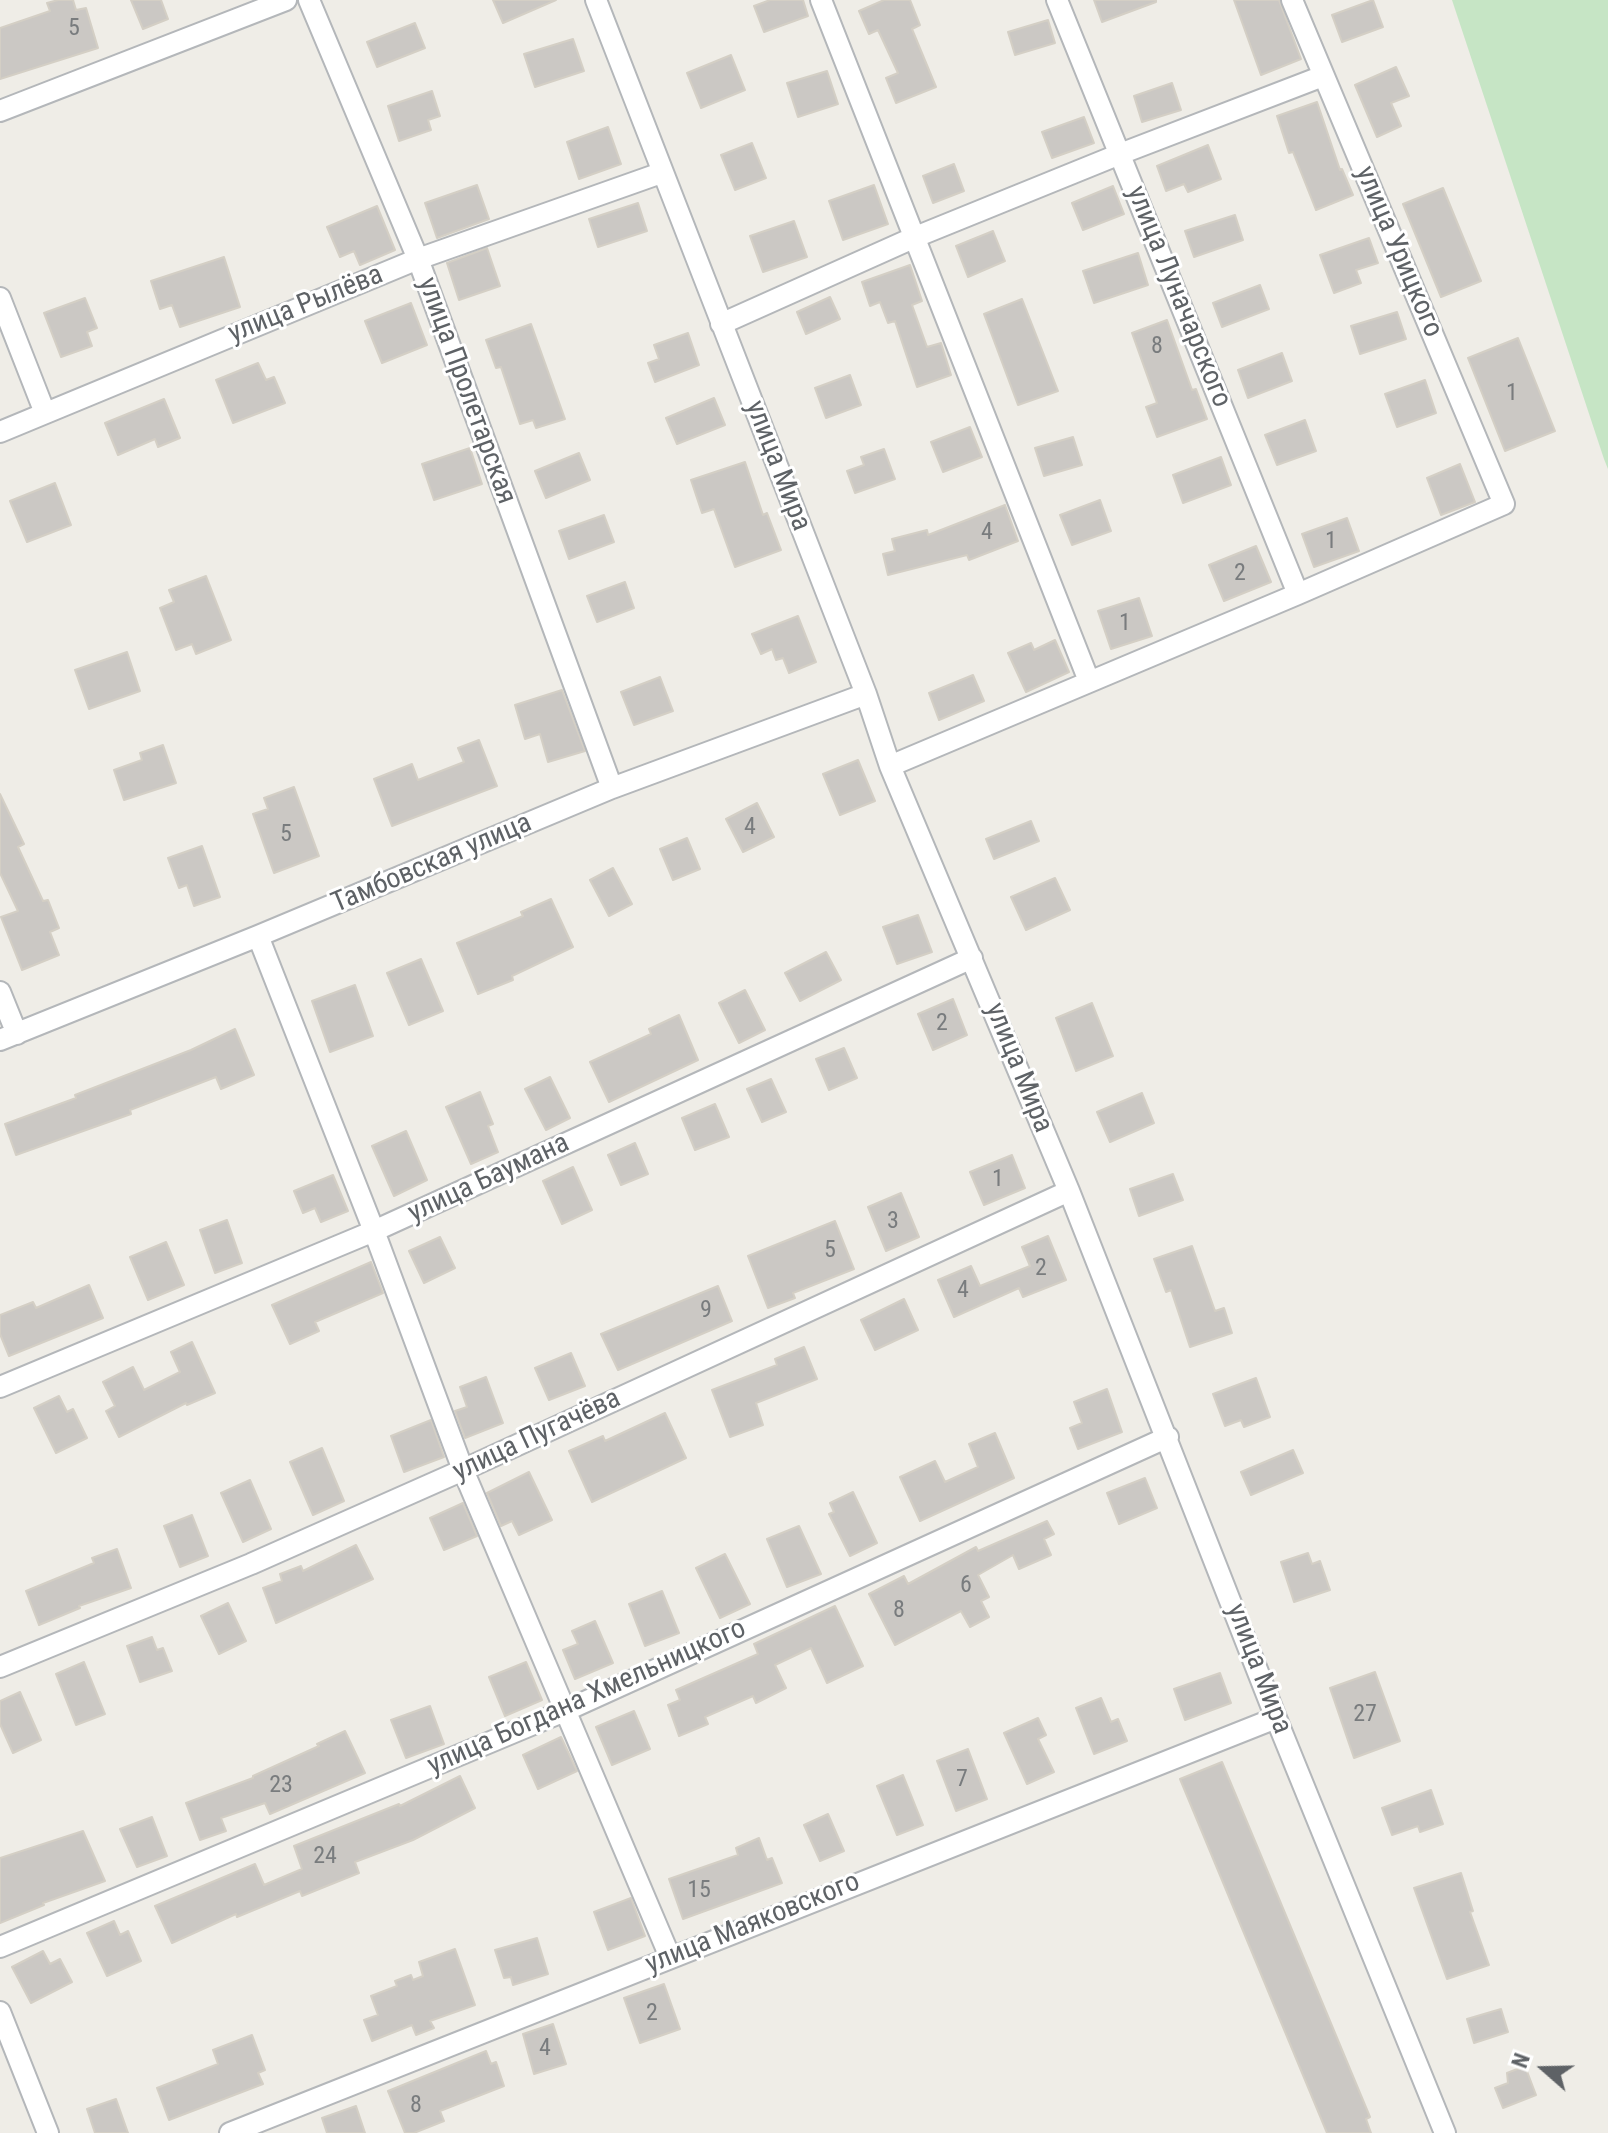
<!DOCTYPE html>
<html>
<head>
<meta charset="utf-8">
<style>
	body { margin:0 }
	#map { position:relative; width:1608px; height:2133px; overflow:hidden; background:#efede7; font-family:"Roboto Condensed",sans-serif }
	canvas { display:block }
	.north { position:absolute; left:1504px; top:2029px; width:80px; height:80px; -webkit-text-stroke:6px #fff; paint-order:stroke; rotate:290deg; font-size:22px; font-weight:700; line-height:32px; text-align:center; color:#5e6266 }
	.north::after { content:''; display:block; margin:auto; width:28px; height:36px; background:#5e6266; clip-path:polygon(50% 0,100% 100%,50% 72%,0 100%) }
</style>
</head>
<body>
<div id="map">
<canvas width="1608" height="2133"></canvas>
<div class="north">N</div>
</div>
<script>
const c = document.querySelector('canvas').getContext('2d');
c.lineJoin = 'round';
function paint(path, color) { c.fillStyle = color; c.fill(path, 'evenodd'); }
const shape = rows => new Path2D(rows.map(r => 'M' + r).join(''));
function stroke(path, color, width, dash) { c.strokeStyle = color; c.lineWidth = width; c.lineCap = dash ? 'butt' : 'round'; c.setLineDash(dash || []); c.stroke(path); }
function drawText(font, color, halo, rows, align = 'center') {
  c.font = font + ' "Roboto Condensed",sans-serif'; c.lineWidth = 6; c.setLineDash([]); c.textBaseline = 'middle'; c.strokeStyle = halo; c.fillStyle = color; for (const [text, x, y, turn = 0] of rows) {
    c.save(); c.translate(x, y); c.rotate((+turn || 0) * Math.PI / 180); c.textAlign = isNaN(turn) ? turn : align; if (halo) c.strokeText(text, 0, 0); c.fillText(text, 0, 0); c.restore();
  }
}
const green = shape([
	[1452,0,1608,0,1608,469,1604,459]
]);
const building = shape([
	[58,0,73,0,76,10,86,8,98,48,0,79,0,28,50,11,47,3,58,0],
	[131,0,161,0,168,19,143,29,131,0],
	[493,0,556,0,503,23,493,0],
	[770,0,803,0,808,16,764,32,754,6,770,0],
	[884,0,910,0,920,25,912,29,936,87,896,103,886,78,898,73,878,30,869,34,859,11,884,0],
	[1094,0,1156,0,1156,2,1102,22,1094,0],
	[1234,0,1279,0,1301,59,1261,75,1234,0],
	[1373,0,1383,27,1342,42,1332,15,1373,0],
	[1048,20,1055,43,1015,55,1008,32,1048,20],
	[415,23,425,48,377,67,367,42,415,23],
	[573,39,584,71,535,87,524,54,573,39],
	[731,55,745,90,701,108,687,73,731,55],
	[1396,67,1409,96,1391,103,1401,126,1377,137,1355,85,1396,67],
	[827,71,838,104,798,117,787,83,827,71],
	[1172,83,1181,110,1142,122,1134,96,1172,83],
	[432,91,440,116,428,120,431,130,399,141,388,106,432,91],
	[1317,102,1340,170,1342,169,1353,195,1316,210,1293,152,1289,153,1277,116,1317,102],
	[1084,117,1094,143,1052,158,1042,132,1084,117],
	[608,127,621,164,579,179,567,142,608,127],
	[752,143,766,178,735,190,721,155,752,143],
	[1208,145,1221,179,1188,192,1184,184,1166,191,1157,166,1208,145],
	[954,164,964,191,933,203,923,176,954,164],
	[477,185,489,219,437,238,425,203,477,185],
	[874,185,888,224,843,240,829,201,874,185],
	[1113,186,1124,214,1083,230,1072,203,1113,186],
	[1443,188,1481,281,1441,297,1403,204,1443,188],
	[638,203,647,231,598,247,589,219,638,203],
	[377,206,395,250,360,265,354,251,340,257,327,227,377,206],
	[1235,215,1243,240,1194,257,1185,231,1235,215],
	[794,221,807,257,763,272,750,236,794,221],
	[993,231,1005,261,968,277,956,246,993,231],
	[1369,238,1378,263,1356,270,1361,283,1334,293,1320,255,1369,238],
	[487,248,500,286,459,300,447,263,487,248],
	[1138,253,1148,285,1094,303,1083,271,1138,253],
	[224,257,240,307,180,327,172,305,160,309,151,281,224,257],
	[910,265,922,301,912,305,927,347,941,343,951,375,917,387,895,321,888,323,880,302,870,306,862,282,910,265],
	[1260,285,1269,309,1222,327,1213,303,1260,285],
	[830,297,840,319,806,334,797,312,830,297],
	[85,298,97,328,87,332,92,346,61,357,44,313,85,298],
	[1022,299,1058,391,1018,405,984,314,1022,299],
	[411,303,427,345,382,363,365,321,411,303],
	[1397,312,1406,339,1360,354,1351,326,1397,312],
	[1167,320,1192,390,1196,389,1207,419,1157,437,1146,407,1157,403,1132,333,1167,320],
	[531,324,565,419,536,428,533,420,520,424,501,367,496,368,486,340,531,324],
	[688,333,699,365,655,382,648,363,659,359,654,345,688,333],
	[1518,338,1555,431,1505,451,1468,358,1518,338],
	[1282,353,1292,381,1248,398,1238,370,1282,353],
	[258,363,266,380,274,377,285,403,233,423,216,380,258,363],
	[850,375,861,405,826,418,815,388,850,375],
	[1425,380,1436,413,1397,427,1385,394,1425,380],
	[714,398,725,425,677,444,666,418,714,398],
	[164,399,180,438,158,447,155,439,118,455,105,423,164,399],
	[1305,420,1316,451,1277,465,1265,435,1305,420],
	[970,427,982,457,943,472,931,442,970,427],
	[1073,437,1082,465,1044,476,1035,448,1073,437],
	[470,448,482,484,434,500,422,464,470,448],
	[884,449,895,479,855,493,847,471,864,465,861,457,884,449],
	[579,453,590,480,546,498,535,471,579,453],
	[1221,457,1231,485,1183,503,1173,475,1221,457],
	[745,462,763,515,767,513,781,550,735,567,714,509,702,513,691,480,745,462],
	[1460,464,1475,502,1441,515,1427,478,1460,464],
	[55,483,71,525,27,542,10,501,55,483],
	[1100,500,1111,531,1072,545,1060,515,1100,500],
	[1005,505,1018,541,969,560,967,555,888,575,883,554,895,551,892,539,927,530,928,535,1005,505],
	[604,515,614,542,569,559,559,531,604,515],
	[1347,518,1359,551,1314,567,1302,534,1347,518],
	[1256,546,1271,582,1224,601,1209,565,1256,546],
	[206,576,231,640,196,654,192,644,176,650,160,608,174,602,169,590,206,576],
	[625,582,634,608,597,622,587,596,625,582],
	[1139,598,1152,636,1111,649,1098,611,1139,598],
	[798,616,816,662,789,673,783,658,776,660,772,649,761,654,752,634,798,616],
	[1055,640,1069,672,1026,692,1008,653,1031,643,1034,650,1055,640],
	[127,652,140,691,89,709,75,670,127,652],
	[973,675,984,701,939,720,929,693,973,675],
	[660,677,673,711,634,725,621,692,660,677],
	[562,690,585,751,548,762,540,734,525,739,515,705,562,690],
	[479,740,497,786,392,826,374,779,412,764,418,780,464,762,458,748,479,740],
	[163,745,176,783,124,800,114,770,142,760,140,753,163,745],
	[858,760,875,801,840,815,823,774,858,760],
	[294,787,319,856,274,873,253,814,268,809,264,798,294,787],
	[0,794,24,844,18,847,43,901,48,900,59,928,50,932,59,955,22,970,1,917,18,911,0,873,0,794],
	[757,803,774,837,743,852,726,819,757,803],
	[1031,821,1039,841,994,859,986,839,1031,821],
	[687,838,700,869,673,880,660,849,687,838],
	[202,846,220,897,194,906,187,885,179,888,168,858,202,846],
	[613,868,632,904,609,916,590,880,613,868],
	[1055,878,1070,910,1026,930,1011,897,1055,878],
	[551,899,573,947,512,976,513,980,478,994,457,943,523,916,521,912,551,899],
	[918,915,932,952,897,964,883,927,918,915],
	[826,952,841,980,800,1001,785,973,826,952],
	[421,959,443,1011,409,1025,387,973,421,959],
	[355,985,373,1036,330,1052,312,1001,355,985],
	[745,990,765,1030,739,1043,719,1003,745,990],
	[953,999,967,1035,933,1050,918,1014,953,999],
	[1092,1003,1113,1056,1076,1071,1056,1018,1092,1003],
	[679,1015,698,1060,609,1102,590,1062,651,1034,649,1029,679,1015],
	[235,1029,254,1075,221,1089,216,1077,130,1110,131,1114,16,1155,5,1124,76,1098,75,1095,191,1050,235,1029],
	[844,1048,857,1078,829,1090,816,1059,844,1048],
	[550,1077,570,1118,546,1130,525,1089,550,1077],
	[771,1079,786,1112,762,1122,747,1089,771,1079],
	[480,1092,493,1124,488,1126,498,1152,471,1164,446,1107,480,1092],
	[1142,1093,1154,1123,1110,1142,1097,1112,1142,1093],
	[715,1104,729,1137,695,1150,682,1118,715,1104],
	[406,1131,427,1180,394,1196,372,1146,406,1131],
	[635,1143,648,1174,621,1185,608,1155,635,1143],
	[1012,1155,1025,1188,984,1205,970,1172,1012,1155],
	[573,1167,592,1210,562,1224,543,1181,573,1167],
	[1173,1174,1183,1200,1139,1216,1130,1189,1173,1174],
	[333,1175,348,1211,321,1222,315,1208,303,1213,294,1191,333,1175],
	[901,1193,919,1237,886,1251,868,1207,901,1193],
	[227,1220,242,1263,215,1273,200,1230,227,1220],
	[835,1221,854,1269,793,1293,795,1298,768,1308,748,1256,835,1221],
	[1048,1236,1066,1280,1023,1297,1019,1288,954,1317,938,1280,971,1266,980,1286,1030,1266,1022,1247,1048,1236],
	[440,1237,455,1268,424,1283,409,1251,440,1237],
	[166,1242,184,1285,148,1300,130,1257,166,1242],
	[1192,1246,1215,1311,1224,1308,1232,1333,1190,1347,1171,1290,1166,1292,1154,1259,1192,1246],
	[371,1262,383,1293,315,1322,319,1331,290,1344,272,1305,371,1262],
	[89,1285,103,1318,9,1356,0,1334,0,1315,33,1302,36,1308,89,1285],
	[718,1286,732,1321,618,1370,601,1334,718,1286],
	[904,1299,918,1330,875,1350,861,1320,904,1299],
	[192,1342,215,1393,187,1405,186,1403,119,1437,106,1411,115,1406,103,1382,133,1367,144,1390,180,1372,171,1352,192,1342],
	[804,1347,817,1379,756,1403,763,1425,730,1437,712,1390,777,1365,775,1359,804,1347],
	[571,1353,585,1386,549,1400,535,1368,571,1353],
	[486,1377,503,1423,465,1438,455,1411,467,1407,460,1387,486,1377],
	[1256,1378,1270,1417,1244,1427,1241,1420,1225,1426,1213,1394,1256,1378],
	[1107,1389,1122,1432,1078,1449,1070,1428,1082,1423,1074,1402,1107,1389],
	[59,1396,67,1412,73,1409,87,1438,56,1453,34,1408,59,1396],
	[665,1413,686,1458,592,1502,569,1451,603,1436,605,1441,665,1413],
	[431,1420,444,1457,404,1472,391,1436,431,1420],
	[995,1433,1014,1478,920,1521,900,1477,935,1461,945,1482,978,1467,969,1444,995,1433],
	[322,1448,344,1501,313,1515,290,1462,322,1448],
	[1293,1450,1303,1473,1251,1495,1241,1472,1293,1450],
	[529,1472,552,1520,519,1535,512,1521,501,1526,487,1493,529,1472],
	[1145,1478,1157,1508,1119,1524,1107,1493,1145,1478],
	[250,1480,271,1529,243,1542,221,1493,250,1480],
	[853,1492,877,1543,850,1556,829,1514,834,1512,830,1503,853,1492],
	[463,1503,477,1536,444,1550,430,1518,463,1503],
	[192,1515,208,1556,180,1567,164,1526,192,1515],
	[1047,1521,1054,1534,1044,1539,1051,1555,1019,1569,1013,1555,978,1575,989,1597,981,1601,989,1617,970,1627,961,1611,895,1645,869,1594,904,1576,908,1584,976,1547,978,1551,1047,1521],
	[799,1526,821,1574,787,1587,767,1539,799,1526],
	[356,1545,373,1579,276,1623,263,1588,282,1581,280,1574,301,1566,303,1571,356,1545],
	[117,1549,131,1588,79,1606,80,1608,39,1625,26,1591,94,1563,92,1558,117,1549],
	[1308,1553,1312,1564,1320,1561,1330,1590,1294,1602,1281,1562,1308,1553],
	[725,1554,750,1604,720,1618,696,1568,725,1554],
	[662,1591,679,1633,645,1646,629,1604,662,1591],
	[228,1603,246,1641,219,1654,201,1616,228,1603],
	[835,1606,863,1666,827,1683,811,1648,775,1665,786,1688,756,1703,753,1696,705,1717,708,1724,679,1736,668,1705,680,1700,676,1690,758,1654,754,1644,835,1606],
	[595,1621,613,1663,575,1679,563,1650,578,1644,572,1631,595,1621],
	[152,1637,157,1650,163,1648,172,1671,140,1682,127,1646,152,1637],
	[84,1662,105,1714,76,1725,56,1674,84,1662],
	[526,1662,542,1700,505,1716,489,1677,526,1662],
	[1375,1672,1400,1741,1354,1758,1330,1688,1375,1672],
	[1220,1673,1231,1703,1185,1720,1174,1689,1220,1673],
	[20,1692,41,1740,13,1753,0,1724,0,1701,20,1692],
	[1101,1698,1111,1722,1118,1719,1127,1741,1094,1754,1076,1708,1101,1698],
	[430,1706,444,1744,406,1758,391,1720,430,1706],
	[634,1711,650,1749,612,1765,596,1727,634,1711],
	[1038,1718,1046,1735,1038,1739,1054,1772,1027,1784,1004,1733,1038,1718],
	[345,1731,365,1773,270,1814,265,1803,221,1818,226,1831,200,1840,186,1803,253,1778,253,1776,319,1746,317,1744,345,1731],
	[561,1737,577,1771,538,1789,523,1755,561,1737],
	[968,1749,987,1799,956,1811,937,1761,968,1749],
	[1222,1762,1370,2117,1366,2119,1371,2133,1327,2133,1180,1779,1222,1762],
	[903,1775,923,1825,897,1835,877,1786,903,1775],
	[460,1776,475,1808,413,1840,355,1862,359,1873,302,1896,300,1891,237,1917,236,1914,172,1943,155,1906,255,1864,264,1885,302,1869,294,1846,399,1804,400,1806,460,1776],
	[1431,1790,1443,1824,1420,1832,1418,1826,1392,1835,1382,1808,1431,1790],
	[828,1814,844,1851,820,1861,804,1825,828,1814],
	[152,1817,167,1856,137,1867,120,1829,152,1817],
	[83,1831,105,1881,43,1903,44,1905,0,1923,0,1858,83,1831],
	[759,1838,767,1860,772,1858,782,1883,683,1919,669,1879,738,1855,736,1848,759,1838],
	[1461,1873,1473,1911,1470,1912,1489,1965,1447,1979,1414,1888,1461,1873],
	[631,1898,645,1936,608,1950,594,1912,631,1898],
	[114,1921,120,1935,128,1931,141,1961,107,1976,87,1933,114,1921],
	[537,1938,548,1974,513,1985,511,1977,504,1978,495,1950,537,1938],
	[455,1949,475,2005,430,2021,434,2028,416,2035,412,2025,372,2041,364,2020,378,2015,371,1996,397,1986,395,1981,411,1975,413,1980,423,1976,419,1962,455,1949],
	[43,1951,50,1964,60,1959,72,1982,31,2003,12,1967,43,1951],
	[664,1984,680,2029,640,2043,624,1998,664,1984],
	[1501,2009,1508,2032,1474,2043,1467,2019,1501,2009],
	[553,2024,566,2064,534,2074,523,2034,553,2024],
	[252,2035,265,2070,258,2073,263,2084,169,2120,157,2088,218,2064,213,2050,252,2035],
	[486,2051,491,2064,496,2062,504,2086,440,2111,444,2121,414,2133,405,2133,388,2091,486,2051],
	[1525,2066,1536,2095,1503,2108,1495,2088,1508,2083,1507,2073,1525,2066],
	[116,2099,128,2133,95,2133,87,2109,116,2099],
	[356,2106,365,2133,327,2133,322,2118,356,2106]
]);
const minor = shape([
	[309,0,418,259,612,788],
	[596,0,866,694,890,766,1069,1191,1276,1718,1445,2133],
	[821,0,1089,681],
	[1057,0,1298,594],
	[0,111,286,0],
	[0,298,45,413],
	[721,324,913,238,1120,154,1323,76],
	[0,432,418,259,661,173],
	[890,766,1298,594,1504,504,1292,0],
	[258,936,374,1231,463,1470,670,1957],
	[0,992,17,1034],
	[0,1040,258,936,612,788,866,694],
	[0,1387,374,1231,972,958],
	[0,1667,251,1564,463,1470,1069,1191],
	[0,1947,567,1710,1168,1437],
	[0,2012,48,2133],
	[230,2133,1276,1718]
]);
const numberNames = [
	["5",74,29],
	["8",1157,347],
	["1",1512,394],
	["4",987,533],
	["1",1331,542],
	["2",1240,574],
	["1",1125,624],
	["4",750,828],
	["5",286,835],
	["2",942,1024],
	["1",998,1180],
	["3",893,1222],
	["5",830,1251],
	["2",1041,1269],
	["4",963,1291],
	["9",706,1311],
	["6",966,1586],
	["8",899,1611],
	["27",1365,1715],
	["7",962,1780],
	["23",281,1786],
	["24",325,1857],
	["15",699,1891],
	["2",652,2014],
	["4",545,2049],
	["8",416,2106]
];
const streetNames = [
	["улица Урицкого",1398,252,67],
	["улица Луначарского",1178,297,68],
	["улица Рылёва",306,305,-22],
	["улица Пролетарская",466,391,70],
	["улица Мира",777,466,69],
	["Тамбовская улица",432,864,-23],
	["улица Мира",1018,1068,68],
	["улица Баумана",489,1179,-25],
	["улица Пугачёва",537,1436,-25],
	["улица Мира",1258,1669,69],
	["улица Богдана Хмельницкого",587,1698,-24],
	["улица Маяковского",753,1924,-22]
];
paint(green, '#c6e5c5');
paint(building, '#cbc8c4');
stroke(building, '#d4cfc5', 2);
stroke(minor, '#b4b7ba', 24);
stroke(minor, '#fff', 20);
drawText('24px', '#797c7e', null, numberNames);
drawText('28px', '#5e6266', '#fff', streetNames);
</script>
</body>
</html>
